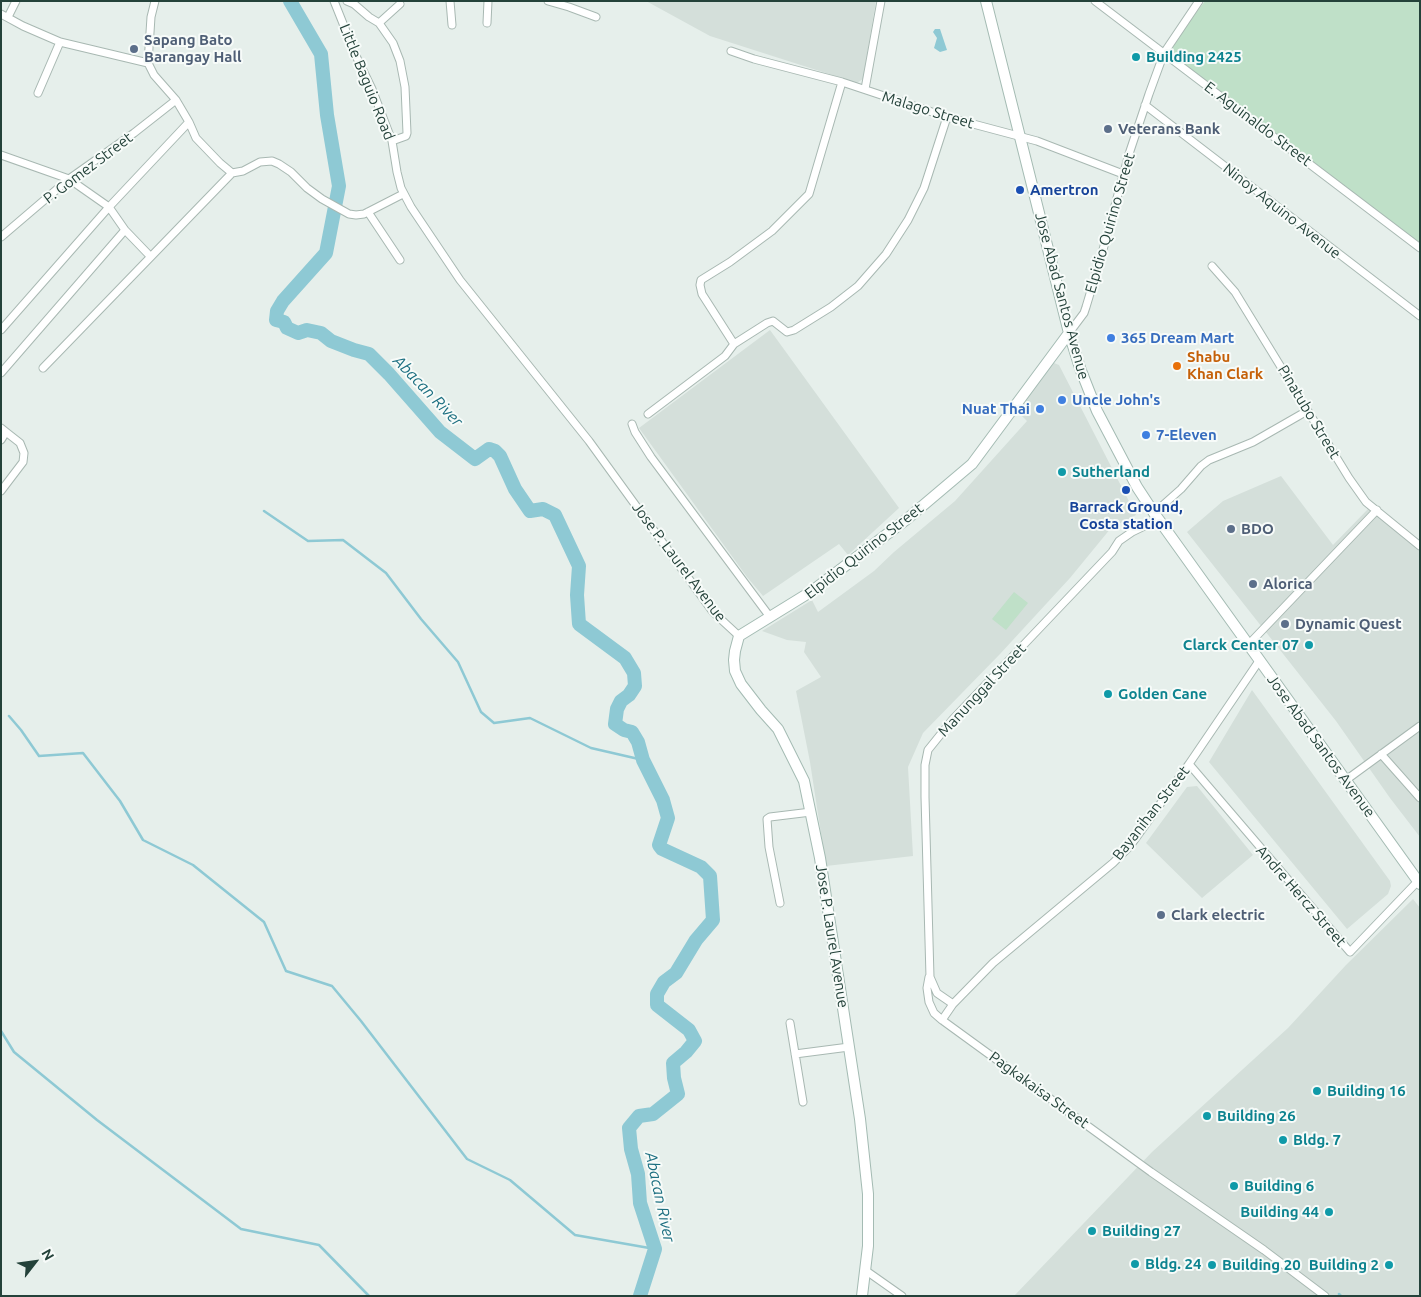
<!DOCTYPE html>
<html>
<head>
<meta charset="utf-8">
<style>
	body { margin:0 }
	#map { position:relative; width:1421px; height:1297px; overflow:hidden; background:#e6efeb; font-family:Ubuntu,sans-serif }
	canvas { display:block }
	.frame { position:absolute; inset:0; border:2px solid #24423a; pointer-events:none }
	.north { position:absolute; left:10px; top:1237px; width:50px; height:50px; -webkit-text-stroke:4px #f7fbf9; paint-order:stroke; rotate:60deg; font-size:14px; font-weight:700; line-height:20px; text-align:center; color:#24423a }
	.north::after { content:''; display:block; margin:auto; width:18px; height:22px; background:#24423a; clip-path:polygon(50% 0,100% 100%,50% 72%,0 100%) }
</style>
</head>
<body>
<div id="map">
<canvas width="1421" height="1297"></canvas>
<div class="frame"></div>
<div class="north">N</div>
</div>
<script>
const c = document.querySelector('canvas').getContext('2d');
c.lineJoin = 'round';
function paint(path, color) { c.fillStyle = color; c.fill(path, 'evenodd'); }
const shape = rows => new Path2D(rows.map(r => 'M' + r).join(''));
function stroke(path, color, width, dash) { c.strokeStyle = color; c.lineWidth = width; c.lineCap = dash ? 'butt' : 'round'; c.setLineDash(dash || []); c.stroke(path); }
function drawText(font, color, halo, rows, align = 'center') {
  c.font = font + ' Ubuntu,sans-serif'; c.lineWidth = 4; c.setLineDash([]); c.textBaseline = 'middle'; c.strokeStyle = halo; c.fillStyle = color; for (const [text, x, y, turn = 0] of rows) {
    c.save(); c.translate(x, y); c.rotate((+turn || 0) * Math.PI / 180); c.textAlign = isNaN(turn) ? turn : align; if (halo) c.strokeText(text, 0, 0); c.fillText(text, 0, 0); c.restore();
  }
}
const built = shape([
	[646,1,876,1,863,79,857,83,710,36],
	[770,330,899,508,848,555,839,544,763,596,747,577,639,428],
	[1054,363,1059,365,1136,515,1111,528,1070,578,1000,654,923,733,908,767,913,856,826,866,810,762,796,691,821,677,804,652,806,642,787,640,762,631,812,600,818,612,874,571,894,552,955,501,1027,421,1016,410],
	[1281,476,1333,545,1368,509,1420,549,1420,837,1390,798,1336,721,1187,532,1223,501],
	[1252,690,1390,881,1391,886,1388,894,1347,929,1209,762],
	[1197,786,1253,855,1202,898,1146,843,1187,787],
	[1413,899,1420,908,1420,1296,1014,1296,1152,1152,1288,1028,1346,965]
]);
const green = shape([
	[1205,1,1420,1,1420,244,1167,51],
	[1014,592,1028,603,1006,630,992,619]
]);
const water = shape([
	[935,29,940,29,947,50,940,52,934,48,937,38,933,32]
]);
const stream = shape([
	[264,511,308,541,343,540,386,573,421,619,458,662,481,712,494,723,530,718,591,748,643,760],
	[9,716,21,730,39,756,83,753,120,801,143,840,193,865,264,922,286,971,332,986,361,1021,467,1159,510,1180,575,1235,655,1249],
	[1,1031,14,1052,97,1120,241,1229,319,1245,369,1296],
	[1339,1294,1341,1296]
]);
const river = shape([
	[290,1,321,54,327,115,339,186,326,253,283,301,277,311,276,320,284,322,287,328,298,333,307,330,321,333,331,341,354,350,369,354,389,374,440,432,475,459,489,449,495,451,500,456,515,489,530,511,543,509,555,515,579,566,577,595,579,624,625,658,634,673,635,686,629,695,621,701,617,709,615,724,624,730,632,732,638,742,643,760,663,800,668,818,659,845,662,849,701,867,710,876,713,920,696,940,676,973,664,982,657,994,657,1005,689,1030,695,1041,686,1052,673,1063,674,1078,678,1094,653,1114,639,1116,629,1128,631,1149,638,1174,640,1203,655,1249,640,1296]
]);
const street = shape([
	[334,1,356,56,372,89,392,141,397,172,401,188,411,207,460,280,589,441,713,612,739,636],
	[347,1,354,4,369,17,379,23,393,43,400,61,405,87,407,133,406,136,392,141],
	[450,1,452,25],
	[548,1,569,7,596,17],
	[1095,1,1420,248],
	[1,14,23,26,60,42,148,63],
	[8,17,16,1],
	[379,23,400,4],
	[487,23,488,1],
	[731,51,754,59,842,82,947,117,1037,141,1123,174],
	[148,63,154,75,176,100,189,122,196,138,220,163,232,173,243,171,260,162,272,161,279,164,291,172,307,188,322,199,349,214,356,215,364,214,403,194],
	[148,63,151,17,155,1],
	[842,82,809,194,772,231,730,262,701,280,700,285,702,294,734,344,767,323,773,321,787,332,794,330,831,307,858,286,886,254,908,220,924,188,947,117],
	[865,89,881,1],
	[38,93,60,42],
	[1145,105,1420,316],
	[1,155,69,179,109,207,125,230,150,256],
	[368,212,400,260],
	[1,237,69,179,134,133,176,100],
	[1212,266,1235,292,1349,478,1366,502,1420,546],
	[1,330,109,207,189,122],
	[1069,333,1084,313,1086,307,1101,257,1129,154,1149,94,1164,53,1199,1],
	[43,368,232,173],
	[1,373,125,230],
	[648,414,725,356,734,344],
	[632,424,635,432,651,457,770,617],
	[1,428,6,432,1,440],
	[1,491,23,462,24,453,20,443,6,432],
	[1154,513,1181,489,1201,466,1209,460,1253,442,1307,411],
	[1248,645,1377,510],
	[1259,661,1189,764,1130,846,1113,863,993,963,953,1004,942,1020,1151,1172,1264,1250,1325,1296],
	[1381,754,1420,798],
	[1189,764,1350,952,1418,881],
	[1346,780,1420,726],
	[780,903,769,847,767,819,770,817,811,812],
	[929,977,927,988,929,1002,934,1013,942,1020],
	[953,1004,937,993,930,977,925,797,925,765,928,750,953,719,1112,552,1119,541,1132,532,1159,519],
	[790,1023,803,1102],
	[795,1054,849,1047],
	[865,1270,902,1296]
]);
const secondary = shape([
	[986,1,1069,333,1080,368,1097,411,1137,487,1154,513,1420,884],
	[862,1296,868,1246,868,1194,860,1119,820,858,804,781,778,729,761,710,741,684,735,671,734,660,735,651,739,636,812,591,907,519,972,464,1069,333]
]);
const markers = [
	[134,49,5,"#5c6f8a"],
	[1136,57,5,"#0f9aa8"],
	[1108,129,5,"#5c6f8a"],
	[1020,190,5,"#1a4fb4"],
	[1111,338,5,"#3f7fe0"],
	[1177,366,5,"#e8710a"],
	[1062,400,5,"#3f7fe0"],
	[1040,409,5,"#3f7fe0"],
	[1146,435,5,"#3f7fe0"],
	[1062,472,5,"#0f9aa8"],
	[1126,490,5,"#1a4fb4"],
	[1231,529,5,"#5c6f8a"],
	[1253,584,5,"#5c6f8a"],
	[1285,624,5,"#5c6f8a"],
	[1309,645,5,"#0f9aa8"],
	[1108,694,5,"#0f9aa8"],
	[1161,915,5,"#5c6f8a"],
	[1317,1091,5,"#0f9aa8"],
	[1207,1116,5,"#0f9aa8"],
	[1283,1140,5,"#0f9aa8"],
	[1234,1186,5,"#0f9aa8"],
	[1329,1212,5,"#0f9aa8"],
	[1092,1231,5,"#0f9aa8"],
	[1135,1264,5,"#0f9aa8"],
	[1212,1265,5,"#0f9aa8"],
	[1389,1265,5,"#0f9aa8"]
];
const serviceNames = [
	["Sapang Bato",144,40],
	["Barangay Hall",144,57],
	["Veterans Bank",1118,129],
	["BDO",1241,529],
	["Alorica",1263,584],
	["Dynamic Quest",1295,624],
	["Clark electric",1171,915]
];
const cultureNames = [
	["Building 2425",1146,57],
	["Sutherland",1072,472],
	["Clarck Center 07",1299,645,"right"],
	["Golden Cane",1118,694],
	["Building 16",1327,1091],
	["Building 26",1217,1116],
	["Bldg. 7",1293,1140],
	["Building 6",1244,1186],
	["Building 44",1319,1212,"right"],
	["Building 27",1102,1231],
	["Bldg. 24",1145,1264],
	["Building 20",1222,1265],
	["Building 2",1379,1265,"right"]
];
const streetNames = [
	["Little Baguio Road",367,82,68],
	["Malago Street",928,110,17],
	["E. Aguinaldo Street",1258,124,37],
	["P. Gomez Street",88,168,-37],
	["Ninoy Aquino Avenue",1282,211,38],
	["Elpidio Quirino Street",1110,223,-74],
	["Jose Abad Santos Avenue",1062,296,75],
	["Pinatubo Street",1309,412,59],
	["Elpidio Quirino Street",864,551,-38],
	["Jose P. Laurel Avenue",679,562,53],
	["Manunggal Street",982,690,-47],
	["Jose Abad Santos Avenue",1321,746,54],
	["Bayanihan Street",1151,813,-52],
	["Andre Hercz Street",1301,896,49],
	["Jose P. Laurel Avenue",832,936,81],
	["Pagkakaisa Street",1039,1090,36]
];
const transitNames = [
	["Amertron",1030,190],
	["Barrack Ground,",1126,507,"center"],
	["Costa station",1126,524,"center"]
];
const shopNames = [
	["365 Dream Mart",1121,338],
	["Uncle John's",1072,400],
	["Nuat Thai",1030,409,"right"],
	["7-Eleven",1156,435]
];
const foodNames = [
	["Shabu",1187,357],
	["Khan Clark",1187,374]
];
const waterNames = [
	["Abacan River",428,391,46],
	["Abacan River",660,1197,78]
];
paint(built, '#d4dfda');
paint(green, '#bfe0c8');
paint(water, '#8ec9d4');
stroke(stream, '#8ec9d4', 2.5);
stroke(river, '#8ec9d4', 14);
stroke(street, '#a8b8b2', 9);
stroke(secondary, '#a4bbb3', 12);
stroke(street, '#fff', 7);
stroke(secondary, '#fff', 10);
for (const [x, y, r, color] of markers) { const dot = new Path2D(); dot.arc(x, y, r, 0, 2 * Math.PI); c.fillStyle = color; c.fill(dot); stroke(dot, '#f7fbf9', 2); }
drawText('bold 15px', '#4e5e75', '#f7fbf9', serviceNames, 'left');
drawText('bold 15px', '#0d838f', '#f7fbf9', cultureNames, 'left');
drawText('15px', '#24423a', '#f7fbf9', streetNames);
drawText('bold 15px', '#164399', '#f7fbf9', transitNames, 'left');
drawText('bold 15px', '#366cbe', '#f7fbf9', shopNames, 'left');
drawText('bold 15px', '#c56008', '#f7fbf9', foodNames, 'left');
drawText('italic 16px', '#1c6f80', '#f7fbf9', waterNames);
</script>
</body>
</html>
